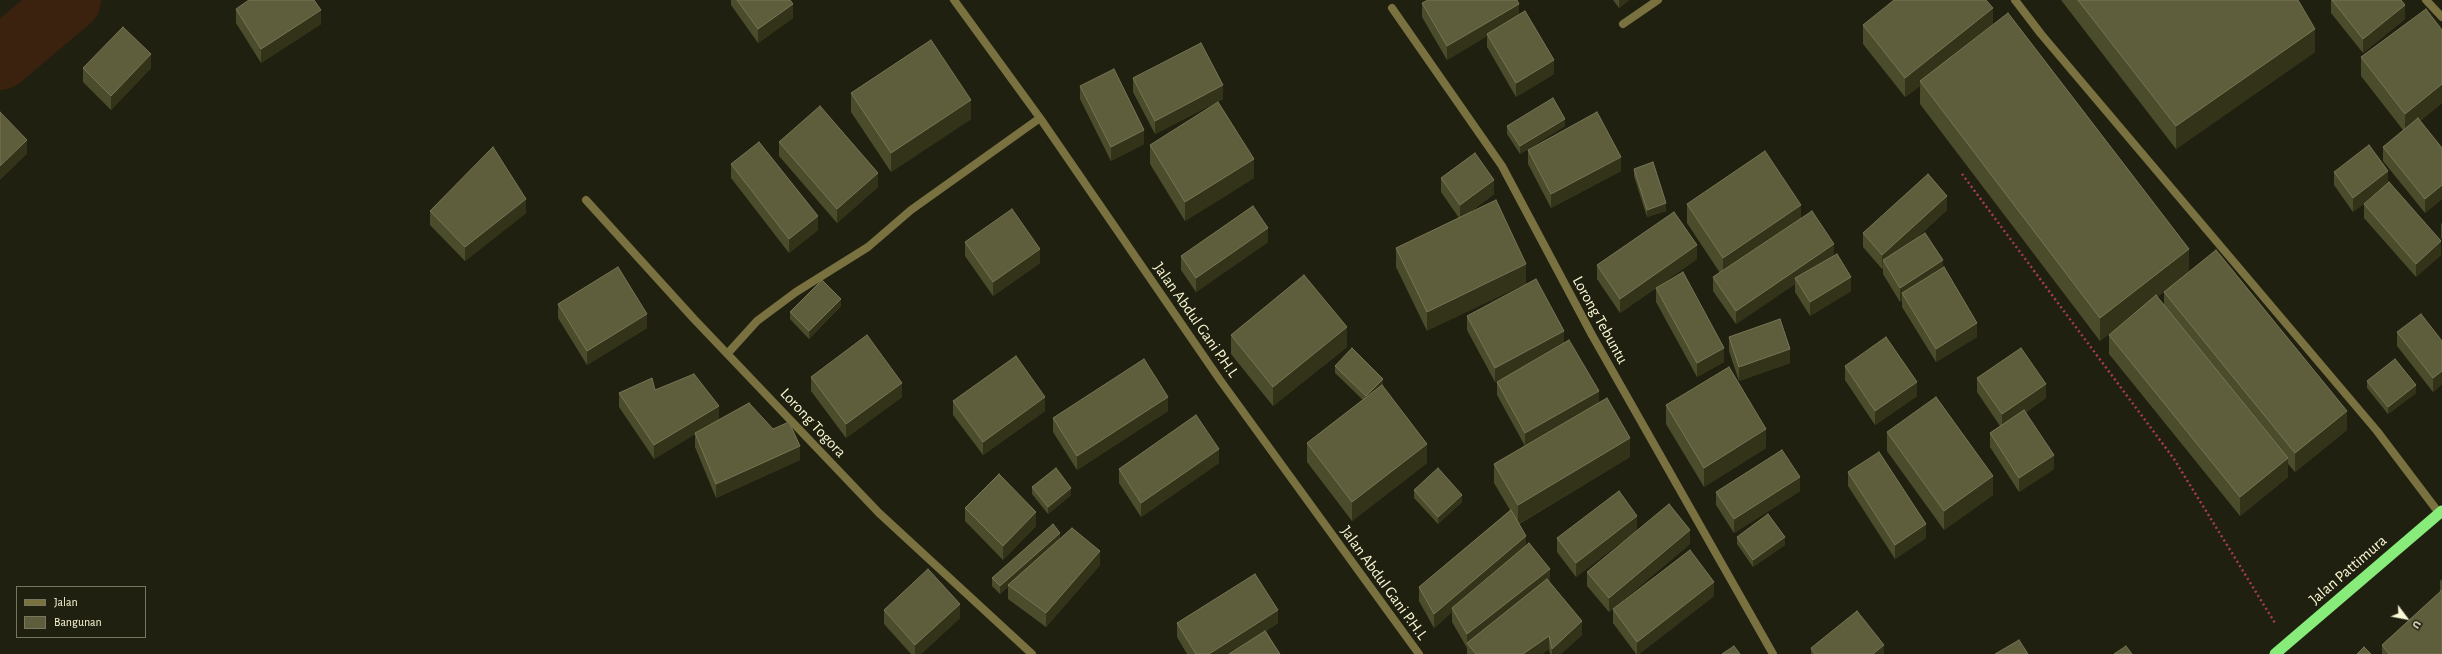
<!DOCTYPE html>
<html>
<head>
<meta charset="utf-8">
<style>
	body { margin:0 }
	#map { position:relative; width:2442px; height:654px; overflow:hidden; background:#202010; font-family:"Alegreya Sans",sans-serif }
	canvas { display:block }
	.legend { position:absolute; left:16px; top:586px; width:130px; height:52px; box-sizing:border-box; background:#202010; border:1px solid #77765e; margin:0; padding:5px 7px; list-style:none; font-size:12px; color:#faf7d4 }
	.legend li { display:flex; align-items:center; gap:8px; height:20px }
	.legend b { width:20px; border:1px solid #77765e }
	.north { position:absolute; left:2386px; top:598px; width:40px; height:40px; -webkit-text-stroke:3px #202010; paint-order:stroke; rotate:122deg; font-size:11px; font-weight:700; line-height:16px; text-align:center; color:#faf7d4 }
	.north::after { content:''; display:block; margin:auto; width:14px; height:18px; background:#faf7d4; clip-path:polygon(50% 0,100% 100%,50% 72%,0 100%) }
</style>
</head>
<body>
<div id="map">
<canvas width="2442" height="654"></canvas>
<ul class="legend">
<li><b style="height:5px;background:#7a7140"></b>Jalan</li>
<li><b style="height:11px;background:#5e5e3d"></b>Bangunan</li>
</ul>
<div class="north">U</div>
</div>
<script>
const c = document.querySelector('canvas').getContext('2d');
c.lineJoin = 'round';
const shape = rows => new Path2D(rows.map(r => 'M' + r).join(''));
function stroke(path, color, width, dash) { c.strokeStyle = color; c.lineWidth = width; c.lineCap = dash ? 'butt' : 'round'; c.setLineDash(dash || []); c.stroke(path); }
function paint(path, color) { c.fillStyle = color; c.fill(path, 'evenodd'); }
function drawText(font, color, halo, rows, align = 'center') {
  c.font = font + ' "Alegreya Sans",sans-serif'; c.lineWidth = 3; c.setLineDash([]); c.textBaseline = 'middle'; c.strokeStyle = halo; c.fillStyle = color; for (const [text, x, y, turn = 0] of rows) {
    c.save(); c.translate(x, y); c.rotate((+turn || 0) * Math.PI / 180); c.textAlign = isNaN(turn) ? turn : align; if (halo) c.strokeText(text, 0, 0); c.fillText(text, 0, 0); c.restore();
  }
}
const river = shape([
	[0,59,70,0]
]);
const path = shape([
	[1962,174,2174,459,2275,623]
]);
const service = shape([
	[2015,0,2041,34,2377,431,2439,513],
	[1623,24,1658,0]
]);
const minor = shape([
	[954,0,1040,118,1220,380,1419,654],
	[2426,0,2442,17],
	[1392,8,1502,166,1592,335,1773,654],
	[586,200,694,319,879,513,1032,654],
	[728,353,757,321,796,292,868,247,911,210,1040,118]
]);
const trunk = shape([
	[2275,654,2442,511]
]);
const wall = shape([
	[731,0,790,0,793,18,758,43,731,5],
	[1613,0,1629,0,1619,8],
	[2061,0,2298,0,2315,52,2176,149],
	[2331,0,2401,0,2405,19,2363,53,2331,13],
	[1422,3,1519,14,1554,74,1516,97,1487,47,1487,36,1447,60,1422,17],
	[236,9,321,24,261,63,236,23],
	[1863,25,1993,25,2189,272,2347,430,2295,472,2288,464,2288,477,2240,516,2109,354,2109,335,2118,327,2100,341,1920,104,1920,86,1905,97,1863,44],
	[2177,282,2164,292,2164,305,2157,297],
	[2442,30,2442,103,2420,121,2442,148,2442,199,2425,213,2383,161,2383,147,2403,130,2361,76,2361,57],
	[83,68,151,68,111,110,83,82],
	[1133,78,1223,99,1155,134,1133,92],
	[1080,86,1144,144,1111,161,1080,99],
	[851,93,971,119,891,172,851,112],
	[1507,126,1565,126,1520,154,1507,134],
	[779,142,878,187,837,223,779,156],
	[1150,145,1254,178,1185,221,1150,164],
	[1528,150,1621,171,1551,208,1528,164],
	[731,164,818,230,789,253,731,178],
	[1634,169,1666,211,1647,217,1634,176],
	[2334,172,2388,183,2441,255,2416,277,2364,218,2364,204,2372,197,2353,212,2334,185],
	[1441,178,1494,194,1469,213,1427,331,1396,267,1396,248,1459,218,1441,192],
	[1687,204,1801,218,1834,256,1851,291,1810,316,1795,292,1795,284,1736,324,1713,291,1713,277,1720,273,1687,223],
	[1947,210,1912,242,1943,268,1977,337,1936,362,1902,307,1902,300,1900,302,1883,274,1883,268,1882,269,1863,247,1863,233],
	[430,211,526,213,465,261,430,225],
	[2442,223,2442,239,2441,238,2441,224],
	[965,242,1040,263,993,296,965,256],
	[1268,242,1196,292,1181,270,1181,256],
	[1697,259,1657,287,1724,362,1697,377,1656,302,1656,288,1620,313,1597,279,1597,265],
	[558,304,647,328,587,365,558,318],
	[841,306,809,339,790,319,790,312],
	[1467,316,1564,343,1630,457,1519,524,1526,545,1550,582,1582,635,1561,654,1550,654,1549,649,1542,654,1467,654,1467,648,1452,622,1452,612,1434,628,1419,601,1419,587,1510,510,1494,483,1494,464,1525,446,1497,395,1497,382,1517,370,1495,382,1467,330],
	[2397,332,2442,341,2442,384,2433,392,2397,346],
	[1231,335,1347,347,1273,406,1231,354],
	[1729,337,1790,363,1739,381,1729,351],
	[1335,366,1383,386,1427,463,1352,521,1307,462,1307,443,1363,400,1335,373],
	[1845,366,1917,396,1875,425,1845,380],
	[811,377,902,397,846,438,811,391],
	[1977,378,2046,398,2026,412,2054,469,2019,492,1990,447,1990,433,2000,426,1977,392],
	[2367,381,2416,393,2388,414,2367,388],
	[655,390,719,420,800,460,716,498,695,447,695,434,654,459,619,407,619,393],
	[953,401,1045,411,983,455,953,415],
	[1666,405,1766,448,1704,487,1666,424],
	[1168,411,1077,470,1053,432,1053,418],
	[1887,432,1993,495,1944,530,1887,451],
	[1219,463,1141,517,1119,483,1119,469],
	[1848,472,1926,538,1895,559,1848,486],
	[1032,487,1071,495,1048,514,1032,494],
	[1414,490,1462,502,1438,524,1414,498],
	[1800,491,1734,533,1716,505,1716,492],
	[965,508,1036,526,1003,560,965,521],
	[1637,530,1576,577,1557,552,1557,538],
	[1737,537,1785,545,1753,567,1737,544],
	[1060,538,1100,565,1046,627,1008,599,1008,587,1000,594,992,586,992,578],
	[1690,544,1609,612,1587,586,1587,572],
	[2442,579,2442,654,2382,654,2382,645,2440,592,2440,581],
	[1714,596,1639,654,1636,654,1613,623,1613,609],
	[884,610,960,618,921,654,911,654,884,624],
	[1177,623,1278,623,1266,631,1280,654,1187,654,1177,637],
	[1811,648,1884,654,1811,654]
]);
const shadedWall = shape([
	[1619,0,1629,0,1619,8],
	[793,4,793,18,758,43,758,29],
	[1519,4,1519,18,1487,34,1487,36,1447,60,1447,46],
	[2405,5,2405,19,2363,53,2363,39],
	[1993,8,1993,27,1920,81,1920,86,1905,97,1905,78],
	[321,10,321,24,261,63,261,49],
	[2315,29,2315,52,2176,149,2176,126],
	[151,54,151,68,111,110,111,96],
	[1554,60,1554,74,1516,97,1516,83],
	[2442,84,2442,103,2405,133,2405,114],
	[1223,85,1223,99,1155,134,1155,121],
	[971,100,971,119,891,172,891,153],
	[1565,119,1565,126,1520,154,1520,146],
	[1144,130,1144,144,1111,161,1111,147],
	[27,140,27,154,0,180,0,166],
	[1621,157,1621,171,1551,208,1551,194],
	[1254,159,1254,178,1185,221,1185,202],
	[2388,171,2388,185,2353,212,2353,198],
	[878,173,878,187,837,223,837,209],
	[1494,180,1494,194,1460,219,1460,205],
	[2442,185,2442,199,2425,213,2425,199],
	[1947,196,1947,210,1886,265,1883,260,1882,269,1882,255],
	[526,199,526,213,465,261,465,247],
	[1666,203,1666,211,1647,217,1647,210],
	[1801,205,1801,224,1723,277,1723,258],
	[818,216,818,230,789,253,789,239],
	[1268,228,1268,242,1196,292,1196,278],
	[2441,241,2441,255,2416,277,2416,264],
	[1834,244,1834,258,1795,278,1795,284,1736,324,1736,311],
	[1697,245,1697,259,1620,313,1620,299],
	[1040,249,1040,263,993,296,993,282],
	[2189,249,2189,272,2100,341,2100,318],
	[1943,260,1943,274,1902,293,1902,300,1900,302,1900,288],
	[1526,264,1526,284,1427,331,1427,312],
	[1851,277,1851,291,1810,316,1810,302],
	[841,299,841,306,809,339,809,331],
	[647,314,647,328,587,365,587,351],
	[1977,323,1977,337,1936,362,1936,349],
	[1347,327,1347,347,1273,406,1273,387],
	[1564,331,1564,345,1495,382,1495,368],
	[1724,348,1724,362,1697,377,1697,363],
	[1790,349,1790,363,1739,381,1739,367],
	[2442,371,2442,384,2433,392,2433,378],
	[1383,379,1383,386,1366,404,1366,396],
	[1917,382,1917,396,1875,425,1875,411],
	[902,383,902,397,846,438,846,424],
	[2046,384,2046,398,2002,428,2002,414],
	[2416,385,2416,393,2388,414,2388,407],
	[1599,391,1599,405,1525,446,1525,433],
	[1045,397,1045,411,983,455,983,442],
	[1168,397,1168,411,1077,470,1077,456],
	[719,406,719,420,654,459,654,445],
	[2347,411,2347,430,2295,472,2295,453],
	[1766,429,1766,448,1704,487,1704,468],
	[1630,438,1630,457,1518,524,1518,505],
	[1427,444,1427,463,1352,521,1352,502],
	[800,446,800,460,716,498,716,484],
	[1219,449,1219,463,1141,517,1141,503],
	[2054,455,2054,469,2019,492,2019,478],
	[2288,458,2288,477,2240,516,2240,497],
	[1993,476,1993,495,1944,530,1944,511],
	[1800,477,1800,491,1734,533,1734,519],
	[1071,488,1071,495,1048,514,1048,507],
	[1462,495,1462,502,1438,524,1438,517],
	[1036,512,1036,526,1003,560,1003,546],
	[1637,516,1637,530,1576,577,1576,563],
	[1926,524,1926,538,1895,559,1895,545],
	[1690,530,1690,544,1609,612,1609,598],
	[1060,533,1060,540,1008,585,1008,587,1000,594,1000,586],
	[1526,536,1526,550,1452,608,1452,612,1434,628,1434,614],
	[1785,537,1785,545,1753,567,1753,560],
	[1100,551,1100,565,1046,627,1046,613],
	[1550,569,1550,583,1467,643,1467,634],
	[1714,582,1714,596,1639,654,1637,654,1637,642],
	[960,604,960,618,921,654,915,654,915,645],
	[1278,610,1278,623,1230,654,1209,654],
	[1582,621,1582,635,1561,654,1552,654,1552,649],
	[1549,636,1549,649,1542,654,1523,654],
	[1884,645,1884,654,1873,654]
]);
const building = shape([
	[249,0,314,0,321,10,261,49,236,9,249,0],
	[737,0,790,0,793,4,758,29,737,0],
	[1428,0,1517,0,1519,4,1447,46,1422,3,1428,0],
	[1894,0,1986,0,1993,8,1905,78,1863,25,1894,0],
	[2078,0,2298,0,2315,29,2176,126,2078,0],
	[2332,0,2401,0,2405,5,2363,39,2332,0],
	[2426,9,2442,30,2442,84,2405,114,2361,57,2426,9],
	[1525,11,1554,60,1516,83,1487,34,1525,11],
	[2008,13,2189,249,2100,318,1920,81,2008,13],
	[123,27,151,54,111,96,83,68,123,27],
	[931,40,971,100,891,153,851,93,931,40],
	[1201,43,1223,85,1155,121,1133,78,1201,43],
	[1114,69,1144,130,1111,147,1080,86,1114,69],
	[1553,98,1565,119,1520,146,1507,126,1553,98],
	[1218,102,1254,159,1185,202,1150,145,1218,102],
	[820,106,878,173,837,209,779,142,820,106],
	[0,112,27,140,0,166,0,112],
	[1597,112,1621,157,1551,194,1528,150,1597,112],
	[2418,118,2442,148,2442,185,2425,199,2383,147,2418,118],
	[759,142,818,216,789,239,731,164,759,142],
	[2369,145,2388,171,2353,198,2334,172,2369,145],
	[493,147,526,199,465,247,430,211,493,147],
	[1765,151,1801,205,1723,258,1687,204,1765,151],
	[1475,153,1494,180,1460,205,1441,178,1475,153],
	[1653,162,1666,203,1647,210,1634,169,1653,162],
	[1928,174,1947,196,1882,255,1863,233,1928,174],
	[2389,182,2441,241,2416,264,2364,204,2389,182],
	[1496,200,1526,264,1427,312,1396,248,1496,200],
	[1253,206,1268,228,1196,278,1181,256,1253,206],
	[1012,209,1040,249,993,282,965,242,1012,209],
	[1812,211,1834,244,1736,311,1713,277,1812,211],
	[1674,212,1697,245,1620,299,1597,265,1674,212],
	[1925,233,1943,260,1900,288,1883,260,1925,233],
	[2216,250,2347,411,2295,453,2164,292,2216,250],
	[1837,254,1851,277,1810,302,1795,278,1837,254],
	[618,267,647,314,587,351,558,304,618,267],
	[1944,267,1977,323,1936,349,1902,293,1944,267],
	[1683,272,1724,348,1697,363,1656,288,1683,272],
	[1304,275,1347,327,1273,387,1231,335,1304,275],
	[1536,279,1564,331,1495,368,1467,316,1536,279],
	[822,280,841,299,809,331,790,312,822,280],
	[2156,295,2288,458,2240,497,2109,335,2156,295],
	[2421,314,2442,341,2442,371,2433,378,2397,332,2421,314],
	[1780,319,1790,349,1739,367,1729,337,1780,319],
	[867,335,902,383,846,424,811,377,867,335],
	[1886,337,1917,382,1875,411,1845,366,1886,337],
	[1569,340,1599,391,1525,433,1497,382,1569,340],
	[1352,348,1383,379,1366,396,1335,366,1352,348],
	[2021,348,2046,384,2002,414,1977,378,2021,348],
	[1016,356,1045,397,983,442,953,401,1016,356],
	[1144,359,1168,397,1077,456,1053,418,1144,359],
	[2395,359,2416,385,2388,407,2367,381,2395,359],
	[1729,367,1766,429,1704,468,1666,405,1729,367],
	[694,374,719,406,654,445,619,393,652,378,655,390,694,374],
	[1382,385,1427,444,1352,502,1307,443,1382,385],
	[1936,397,1993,476,1944,511,1887,432,1936,397],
	[1607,398,1630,438,1518,505,1494,464,1607,398],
	[749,403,773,429,789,422,800,446,716,484,695,433,749,403],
	[2024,410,2054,455,2019,478,1990,433,2024,410],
	[1196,415,1219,449,1141,503,1119,469,1196,415],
	[1782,450,1800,477,1734,519,1716,492,1782,450],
	[1879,452,1926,524,1895,545,1848,472,1879,452],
	[1056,468,1071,488,1048,507,1032,487,1056,468],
	[1438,468,1462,495,1438,517,1414,490,1438,468],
	[999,474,1036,512,1003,546,965,508,999,474],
	[1619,491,1637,516,1576,563,1557,538,1619,491],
	[1669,504,1690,530,1609,598,1587,572,1669,504],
	[1511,510,1526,536,1434,614,1419,587,1511,510],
	[1768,514,1785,537,1753,560,1737,537,1768,514],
	[1053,524,1060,533,1000,586,992,578,1053,524],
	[1072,528,1100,551,1046,613,1008,585,1072,528],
	[1529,543,1550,569,1467,634,1452,608,1529,543],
	[1690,550,1714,582,1637,642,1613,609,1690,550],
	[928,569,960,604,915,645,884,610,928,569],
	[1255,574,1278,610,1209,654,1196,654,1177,623,1255,574],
	[1547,579,1582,621,1552,649,1549,636,1523,654,1476,654,1467,643,1547,579],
	[2442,590,2442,654,2389,654,2382,645,2442,590],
	[1857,611,1884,645,1873,654,1815,654,1811,648,1857,611],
	[1265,631,1280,654,1229,654,1265,631],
	[2019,640,2028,654,1995,654,2019,640],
	[1734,646,1740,654,1722,654,1734,646],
	[2126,646,2132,654,2114,654,2126,646],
	[2364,647,2371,654,2357,654,2364,647]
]);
const streetNames = [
	["Jalan Abdul Gani P.H.L",1196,320,55],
	["Lorong Tebuntu",1600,320,61],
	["Lorong Togora",813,423,47],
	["Jalan Pattimura",2348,570,-41],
	["Jalan Abdul Gani P.H.L",1384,583,54]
];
stroke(river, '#3a220f', 62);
stroke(path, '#a63c56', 2.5, [2, 3]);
stroke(service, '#7a7140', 8);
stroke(minor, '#7a7140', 8);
stroke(trunk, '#88ec7a', 11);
paint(wall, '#4b4c2b');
paint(shadedWall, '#323318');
paint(building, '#5e5e3d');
stroke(building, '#767655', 1);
drawText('16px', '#faf7d4', '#202010', streetNames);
</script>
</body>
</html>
